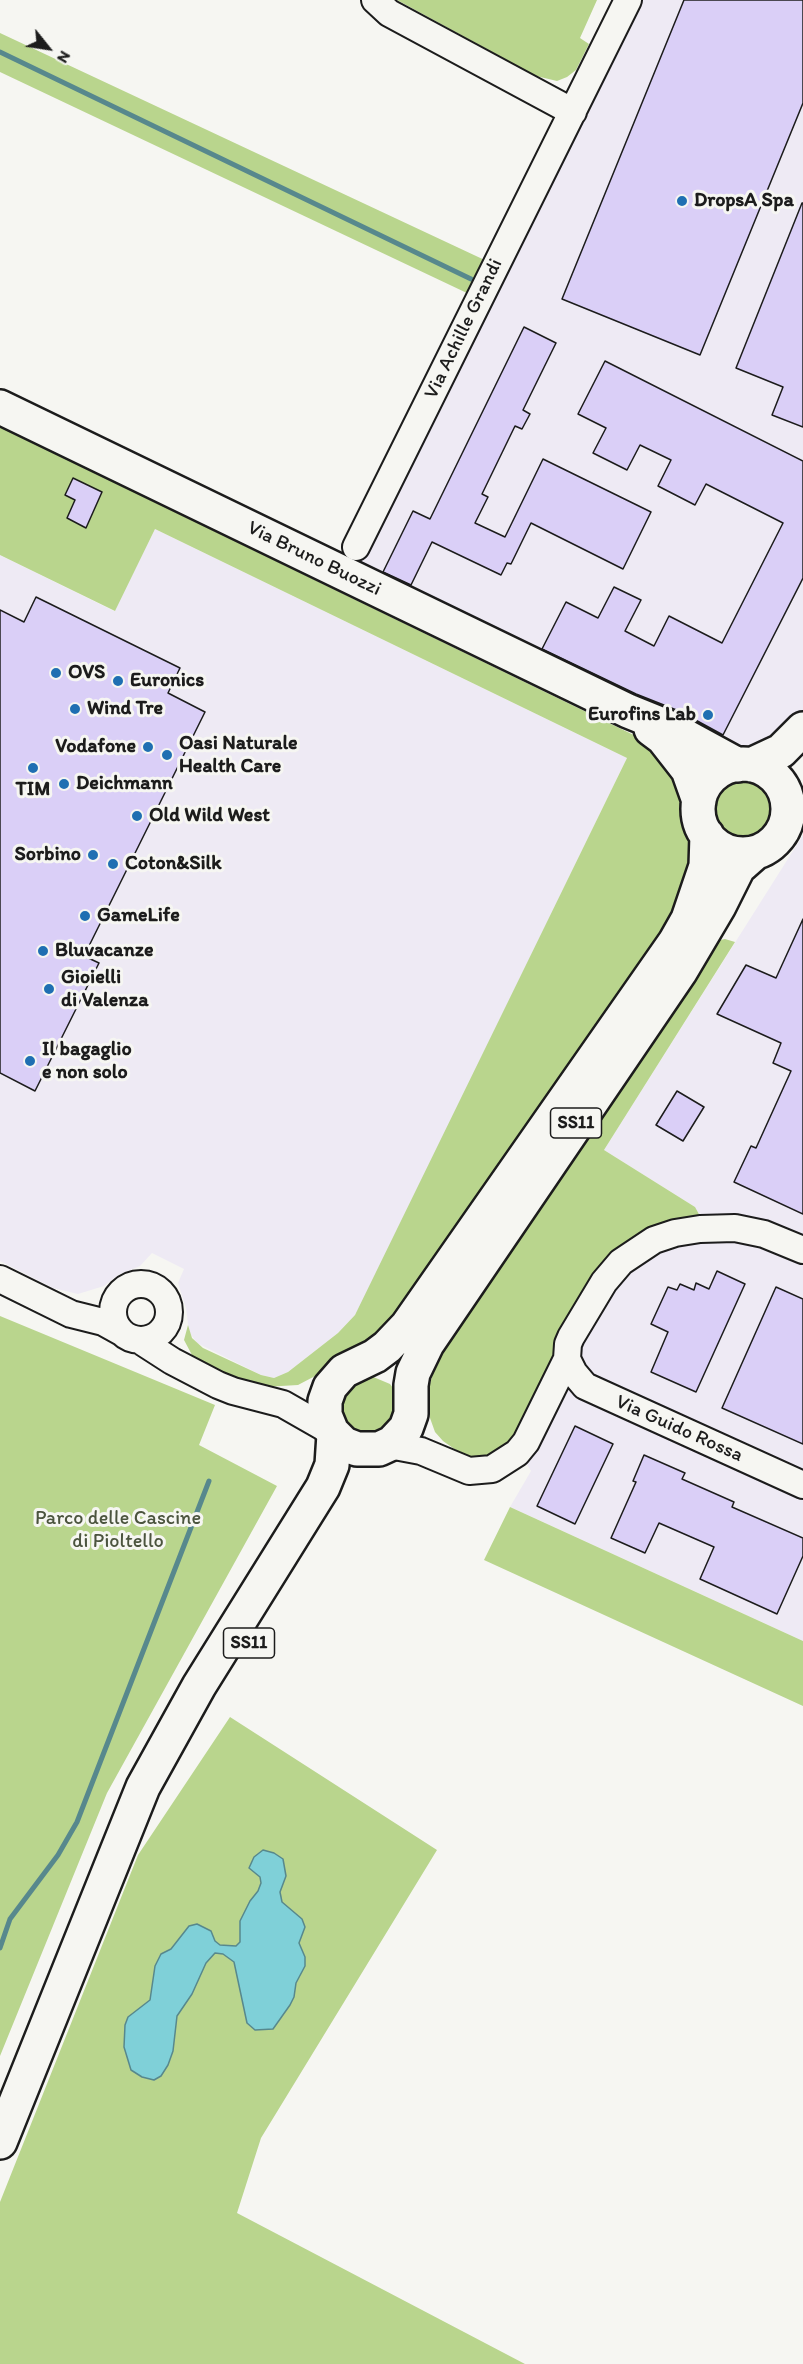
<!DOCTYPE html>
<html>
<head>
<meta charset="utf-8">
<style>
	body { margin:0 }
	#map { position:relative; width:803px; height:2364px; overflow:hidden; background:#f6f6f2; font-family:Itim,sans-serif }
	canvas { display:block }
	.north { position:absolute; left:18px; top:18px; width:60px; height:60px; -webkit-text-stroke:4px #f6f6f2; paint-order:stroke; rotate:120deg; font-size:16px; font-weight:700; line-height:24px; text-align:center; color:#1c1c1c }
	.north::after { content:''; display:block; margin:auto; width:21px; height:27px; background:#1c1c1c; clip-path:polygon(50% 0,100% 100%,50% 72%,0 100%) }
</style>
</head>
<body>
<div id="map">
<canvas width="803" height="2364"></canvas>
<div class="north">N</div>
</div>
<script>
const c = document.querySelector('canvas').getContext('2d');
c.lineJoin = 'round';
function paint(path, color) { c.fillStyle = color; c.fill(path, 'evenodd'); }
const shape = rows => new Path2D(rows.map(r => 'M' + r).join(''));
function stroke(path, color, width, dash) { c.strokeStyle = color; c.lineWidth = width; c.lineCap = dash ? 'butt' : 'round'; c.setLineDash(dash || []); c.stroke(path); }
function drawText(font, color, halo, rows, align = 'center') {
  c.font = font + ' Itim,sans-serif'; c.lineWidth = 6; c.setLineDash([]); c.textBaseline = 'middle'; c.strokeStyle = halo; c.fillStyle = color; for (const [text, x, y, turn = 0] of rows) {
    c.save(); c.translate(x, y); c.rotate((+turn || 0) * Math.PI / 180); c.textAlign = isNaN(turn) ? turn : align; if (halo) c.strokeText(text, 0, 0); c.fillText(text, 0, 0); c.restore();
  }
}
const built = shape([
	[632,0,803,0,803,715,787,734,736,755,351,572],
	[155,529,627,758,361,1305,355,1315,338,1333,288,1372,274,1378,261,1375,197,1343,189,1332,186,1308,178,1283,184,1269,152,1253,140,1266,118,1275,104,1286,78,1294,53,1288,0,1261,0,555,114,611],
	[803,835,803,1641,510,1507,531,1471,513,1442,580,1303,695,1207,604,1150]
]);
const green = shape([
	[397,0,597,0,580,38,589,44,576,70,567,77,557,81,536,76],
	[0,33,491,263,469,294,0,72],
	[0,427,644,740,653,745,685,796,685,814,692,842,686,904,396,1327,333,1361,317,1375,298,1385,264,1387,233,1379,198,1361,192,1355,184,1340,188,1325,192,1338,203,1348,261,1375,274,1378,288,1372,338,1333,355,1315,627,758,155,529,115,611,0,555],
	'713 809a30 30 0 1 1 60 0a30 30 0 1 1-60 0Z',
	[725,939,735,942,604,1150,695,1207,701,1218,580,1303,513,1442,487,1457,475,1458,463,1455,443,1441,435,1432,430,1418,428,1390,438,1357,716,941],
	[0,1316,215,1405,199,1445,277,1486,107,1793,0,2056],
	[371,1376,390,1384,396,1392,397,1422,372,1439,343,1427,338,1397,343,1388],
	[510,1507,803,1641,803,1706,484,1560],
	[230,1717,437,1850,261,2138,237,2213,525,2364,0,2364,0,2202,138,1855]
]);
const water = shape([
	[263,1850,274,1853,283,1859,286,1876,280,1892,282,1902,302,1919,305,1927,299,1943,305,1957,305,1966,296,1983,294,1997,290,2005,273,2029,255,2030,247,2023,234,1962,223,1954,215,1953,206,1963,192,1994,177,2016,173,2051,168,2065,161,2076,154,2080,142,2077,131,2070,124,2047,125,2025,128,2017,150,2000,155,1966,161,1954,171,1949,189,1926,197,1924,211,1931,215,1941,220,1945,236,1946,240,1942,240,1921,250,1901,258,1891,261,1883,260,1877,249,1868,254,1857,263,1850]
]);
const stream = shape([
	[0,52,471,279],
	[0,1948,10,1919,58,1855,77,1822,209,1481]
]);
const building = shape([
	[684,0,803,0,803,103,700,355,562,299,684,0],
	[802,203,803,203,803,427,772,415,783,387,736,368,802,203],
	[524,327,556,343,523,410,530,414,522,429,515,426,482,494,488,497,475,523,505,537,543,459,651,512,623,569,531,523,511,564,507,563,501,575,432,542,411,585,383,572,413,511,430,519,524,327],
	[605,361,803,461,803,578,723,735,679,711,636,694,542,649,566,602,598,618,614,587,641,600,625,631,654,646,669,616,722,643,783,523,706,484,695,505,658,486,671,460,640,445,627,470,593,453,606,428,578,414,605,361],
	[73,478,102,492,86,528,67,518,75,500,65,495,73,478],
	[36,597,180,668,168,693,205,712,84,956,99,963,35,1091,0,1073,0,610,24,622,36,597],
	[803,919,803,1214,734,1182,751,1146,756,1148,791,1071,773,1063,781,1043,717,1014,746,965,776,978,803,919],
	[677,1091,704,1107,683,1141,656,1125,677,1091],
	[717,1271,745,1284,696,1392,651,1372,668,1332,651,1324,668,1287,677,1290,680,1284,694,1290,696,1283,709,1289,717,1271],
	[776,1287,803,1299,803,1444,722,1408,776,1287],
	[575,1426,613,1444,575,1524,537,1506,575,1426],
	[644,1455,685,1473,682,1479,734,1502,732,1507,803,1538,803,1556,777,1614,700,1579,714,1547,659,1523,645,1553,611,1538,636,1482,633,1481,644,1455]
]);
const minor = shape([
	[375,0,389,13,573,112],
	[356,547,628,0],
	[0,1279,71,1314,103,1322,121,1332],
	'113 1312a28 28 0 1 1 56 0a28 28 0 1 1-56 0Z',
	[141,1341,172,1361,218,1385,233,1391,283,1404,332,1432],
	[567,1359,574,1373,585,1386,803,1485],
	[389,1445,421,1451,469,1471,492,1469,517,1453,526,1442,567,1359,568,1344,571,1337,604,1282,621,1262,654,1240,675,1233,700,1229,735,1228,764,1234,803,1250]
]);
const major = shape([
	[0,407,628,711,670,728,738,765],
	[651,729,663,738,688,770,699,801],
	'698 809a45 45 0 1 1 90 0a45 45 0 1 1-90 0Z',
	[751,765,781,751,803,729],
	[707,835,706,866,688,919,675,942,407,1326,387,1347,375,1356,344,1371,330,1387,325,1401,325,1415,332,1432,344,1444,357,1449,379,1449,392,1443,406,1428,411,1414,411,1385,413,1373,427,1344,680,972,719,906,738,868,755,853],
	[0,2142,143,1787,199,1686,323,1487,332,1465,334,1434]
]);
const markers = [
	[682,201,6,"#1f6fb2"],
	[56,673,6,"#1f6fb2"],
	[118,681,6,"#1f6fb2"],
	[75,709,6,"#1f6fb2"],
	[708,715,6,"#1f6fb2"],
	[148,747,6,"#1f6fb2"],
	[167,755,6,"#1f6fb2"],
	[33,768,6,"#1f6fb2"],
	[64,784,6,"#1f6fb2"],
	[137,816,6,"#1f6fb2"],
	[93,855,6,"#1f6fb2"],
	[113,864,6,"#1f6fb2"],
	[85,916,6,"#1f6fb2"],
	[43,951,6,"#1f6fb2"],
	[49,989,6,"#1f6fb2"],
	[30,1061,6,"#1f6fb2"]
];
const shields = [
	[576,1123,51],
	[249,1643,51]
];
const shieldNames = [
	["SS11",576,1123],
	["SS11",249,1643]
];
const poiNames = [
	["DropsA Spa",694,201],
	["OVS",68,673],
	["Euronics",130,681],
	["Wind Tre",87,709],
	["Eurofins Lab",696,715,"right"],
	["Oasi Naturale",179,744],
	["Health Care",179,767],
	["Vodafone",136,747,"right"],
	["Deichmann",76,784],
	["TIM",33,790,"center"],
	["Old Wild West",149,816],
	["Sorbino",81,855,"right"],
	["Coton&Silk",125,864],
	["GameLife",97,916],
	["Bluvacanze",55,951],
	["Gioielli",61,978],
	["di Valenza",61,1001],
	["Il bagaglio",42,1050],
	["e non solo",42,1073]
];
const streetNames = [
	["Via Achille Grandi",464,329,-64],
	["Via Bruno Buozzi",314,559,26],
	["Via Guido Rossa",679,1429,24]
];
const parkNames = [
	["Parco delle Cascine",118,1519],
	["di Pioltello",118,1542]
];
paint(built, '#eeeaf4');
paint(green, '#b9d58d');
paint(water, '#7fd0d8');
stroke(water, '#57888d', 1.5);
stroke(stream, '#57888d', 5);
paint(building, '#dacff7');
stroke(building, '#1c1c1c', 1.5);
stroke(minor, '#1c1c1c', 30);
stroke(major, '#1c1c1c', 38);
stroke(minor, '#f6f6f2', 26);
stroke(major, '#f6f6f2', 33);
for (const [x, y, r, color] of markers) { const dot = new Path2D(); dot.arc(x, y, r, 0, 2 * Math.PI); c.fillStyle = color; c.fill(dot); stroke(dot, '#f6f6f2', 2); }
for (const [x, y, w] of shields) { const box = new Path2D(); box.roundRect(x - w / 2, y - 15, w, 30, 4.5); c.fillStyle = '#f6f6f2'; c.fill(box); stroke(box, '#1c1c1c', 1.5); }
drawText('bold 18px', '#1c1c1c', null, shieldNames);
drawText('bold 20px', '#1c1c1c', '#f6f6f2', poiNames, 'left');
drawText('20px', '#1c1c1c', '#f6f6f2', streetNames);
drawText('20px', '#4b543e', '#f6f6f2', parkNames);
</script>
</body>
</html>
